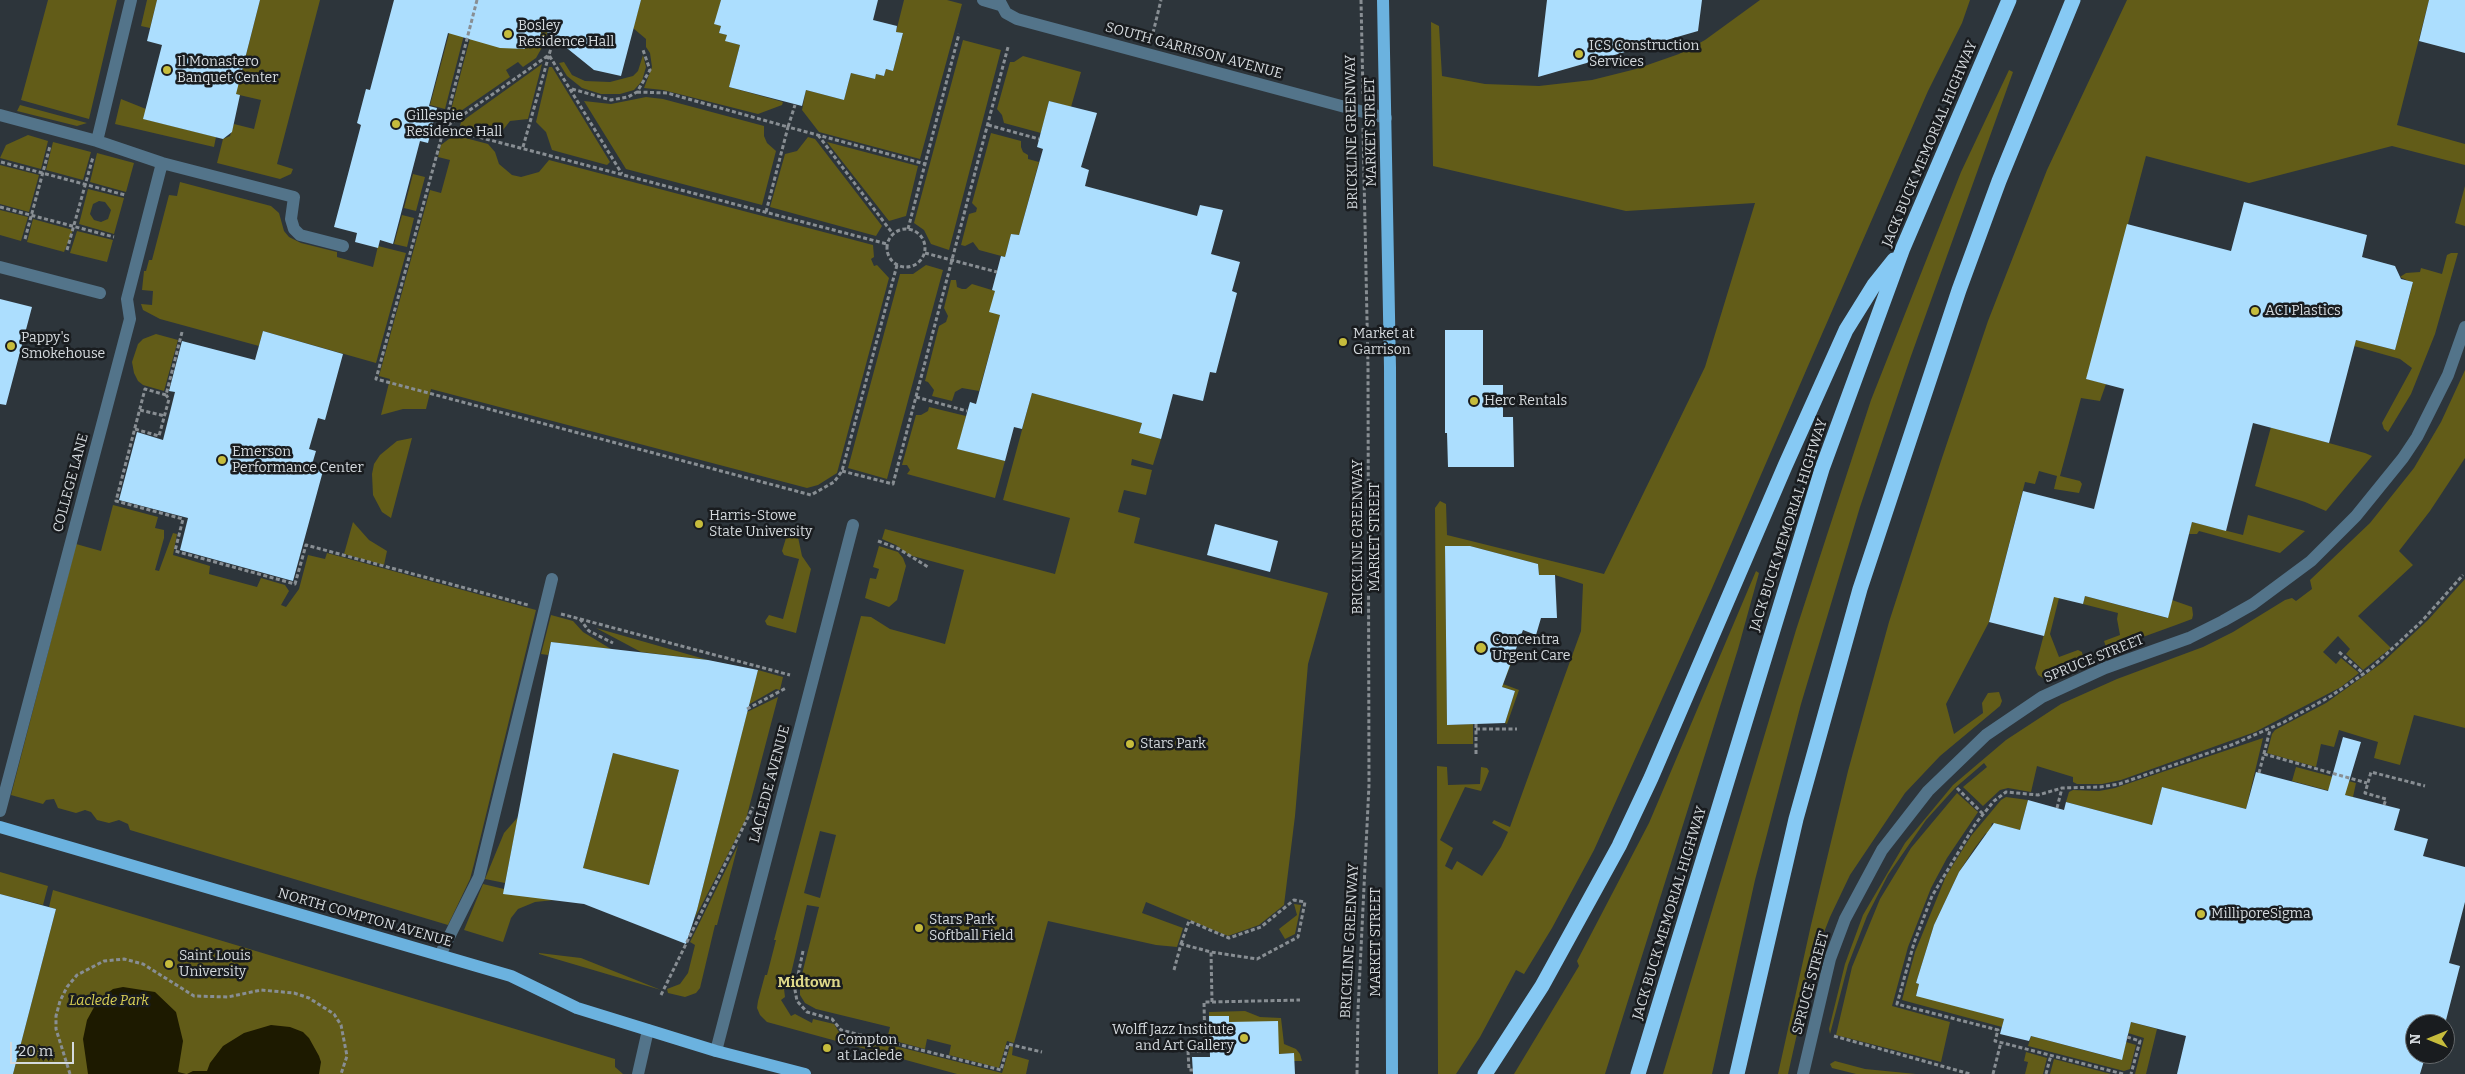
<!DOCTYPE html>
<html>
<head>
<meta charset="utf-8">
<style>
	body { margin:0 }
	#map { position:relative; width:2465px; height:1074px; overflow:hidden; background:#2d353b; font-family:Bitter,serif }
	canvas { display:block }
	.north { position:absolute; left:2405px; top:1014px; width:50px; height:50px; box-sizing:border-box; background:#191c1f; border:1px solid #64686b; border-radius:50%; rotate:270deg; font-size:14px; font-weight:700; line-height:20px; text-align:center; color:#d5dade }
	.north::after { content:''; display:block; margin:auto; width:18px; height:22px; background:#c6bc3c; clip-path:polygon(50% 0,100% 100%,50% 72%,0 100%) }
	.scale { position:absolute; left:10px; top:1042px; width:64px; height:22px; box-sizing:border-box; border:2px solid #d5dade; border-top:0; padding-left:6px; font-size:15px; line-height:18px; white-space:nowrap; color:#d5dade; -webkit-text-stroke:4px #191c1f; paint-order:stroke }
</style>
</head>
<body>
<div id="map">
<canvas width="2465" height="1074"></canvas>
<div class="north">N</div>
<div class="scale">20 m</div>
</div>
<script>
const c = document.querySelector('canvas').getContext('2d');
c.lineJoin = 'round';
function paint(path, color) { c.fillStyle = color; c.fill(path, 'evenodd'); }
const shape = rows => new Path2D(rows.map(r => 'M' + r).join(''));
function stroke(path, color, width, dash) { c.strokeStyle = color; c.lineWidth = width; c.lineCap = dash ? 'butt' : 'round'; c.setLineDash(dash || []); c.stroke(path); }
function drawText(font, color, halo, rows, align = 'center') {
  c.font = font + ' Bitter,serif'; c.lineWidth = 5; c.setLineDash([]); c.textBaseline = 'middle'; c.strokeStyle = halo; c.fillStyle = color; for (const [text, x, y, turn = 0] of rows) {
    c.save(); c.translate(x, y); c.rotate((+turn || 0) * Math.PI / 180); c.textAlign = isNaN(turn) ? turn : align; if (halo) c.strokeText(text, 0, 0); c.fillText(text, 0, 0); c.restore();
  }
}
const green = shape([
	[48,0,117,0,89,119,21,100],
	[147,0,157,0,150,28,141,26],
	[260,0,320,0,277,164,293,169,291,174,280,179,217,163,223,139,230,136,234,124,254,129,261,100,222,91,240,79],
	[458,0,473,0,445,109,430,105],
	[641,0,721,0,715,24,721,26,719,33,727,35,726,41,740,45,729,87,783,102,782,105,758,114,663,90,644,88,652,67,650,53,646,47,646,39,633,28],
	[904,0,947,0,962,4,920,159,819,132,802,110,806,90,844,100,851,73,874,79,876,74,884,76,886,69,893,71,903,34,896,32],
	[1760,0,1970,0,1962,23,1928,91,1808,366,1712,588,1594,850,1552,928,1524,974,1516,970,1480,1037,1456,1074,1438,1074,1437,766,1447,767,1448,785,1480,784,1481,767,1487,768,1489,771,1481,791,1465,787,1440,840,1453,848,1445,866,1452,870,1457,861,1482,876,1501,847,1508,832,1492,823,1494,820,1510,827,1581,631,1583,584,1555,575,1539,575,1538,564,1470,546,1445,546,1447,725,1473,724,1473,744,1437,744,1435,508,1440,501,1446,504,1447,535,1604,574,1705,367,1755,203,1626,211,1433,166,1431,22,1439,26,1442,76,1485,84,1539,86,1592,80,1636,69,1679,54,1705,40],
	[2127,0,2429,0,2397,125,2465,144,2465,165,2392,146,2249,183,2146,156,2087,379,2106,384,2100,401,2081,398,2060,476,2080,481,2082,484,2079,493,2054,489,2057,476,2039,471,2035,484,2025,482,1989,622,1946,704,1954,734,1983,713,1982,703,1988,693,1999,692,2002,701,2000,706,1940,756,1905,793,1850,875,1830,917,1814,958,1788,1074,1778,1074,1811,925,1848,771,1889,622,1941,461,1988,321,2047,170],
	[478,8,525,42,538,45,544,21,550,23,544,44,536,58,523,67,518,62,506,70,510,77,455,115,451,110],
	[963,40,1001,50,949,250,931,244,924,230,914,223],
	[643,55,646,67,642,81,634,90,620,94,601,94,582,88,567,76,559,63,564,62,572,75,585,81,610,82,633,76,638,71],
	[1023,56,1081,72,1071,107,1049,101,1041,133,1004,123,1002,115,997,109,1010,62,1014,62],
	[542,64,528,119,510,121,503,130,492,130,491,133,460,126,461,122],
	[549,67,552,67,610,162,607,165,552,150,546,132,536,122],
	[2009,70,2013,72,1911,356,1860,507,1801,704,1755,880,1712,1074,1663,1074,1796,630,1871,400,1961,172],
	[646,97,663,99,764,126,764,136,767,143,776,151,762,205,626,169,584,101,611,104],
	[121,99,146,109,144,119,216,137,214,147,115,124],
	[20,105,87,123,77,126,17,111],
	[991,133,1021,141,1021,147,1023,152,1028,155,1028,159,1039,162,1019,235,1011,234,1005,257,979,250,973,242,965,246,961,245,969,214,976,212,977,208,972,203],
	[28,135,48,141,41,169,0,158,6,145],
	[454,135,488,144,495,152,499,164,512,175,521,177,539,172,549,160,873,245,874,257,871,259,874,266,877,265,889,278,837,473,818,485,807,488,431,389,426,409,403,409,381,415,390,379,379,376,430,190,441,193,450,160,438,157,441,145],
	[808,137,815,139,882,226,876,236,770,207,785,154,797,151],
	[53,142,91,152,83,180,46,170],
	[827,142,918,166,906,216,889,221],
	[97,153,134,163,126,192,90,182],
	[0,165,39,175,29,212,0,204],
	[413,174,425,177,416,211,404,208],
	[180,182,271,206,279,213,284,231,289,237,301,243,337,252,337,257,373,267,378,246,406,253,376,363,263,331,259,346,160,319,143,310,141,304,152,305,153,291,142,290,144,271,146,271,149,260,152,260,169,195,177,196],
	[2465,186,2465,226,2455,223],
	[88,189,124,198,114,234,79,224],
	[99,201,105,202,111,210,108,219,101,222,94,220,90,214,93,204],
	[0,210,28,217,21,241,0,235],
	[402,215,414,218,407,247,394,244],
	[33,219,73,230,64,252,27,242],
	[77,231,113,240,107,262,70,253],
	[2451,253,2458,253,2435,334,2411,394,2388,432,2384,429,2382,423,2412,368,2400,359,2354,346,2356,340,2395,350,2413,283,2400,277,2406,273,2420,272,2421,268,2442,274,2447,255],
	[926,265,943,270,887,479,848,468,900,274,913,274],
	[951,280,956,280,957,287,962,289,966,289,972,284,995,291,1000,315,979,391,962,388,955,392,952,401,932,396,934,390,928,382,925,381,939,326,946,322,948,316,944,308],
	[156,334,178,340,164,391,143,385,138,381,134,373,132,362,138,344,143,339],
	[2465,370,2465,458,2430,511,2399,551,2413,565,2358,616,2391,648,2363,670,2346,654,2350,649,2338,636,2323,652,2336,664,2341,658,2359,673,2341,687,2255,732,2121,780,2102,784,2077,784,2073,782,2073,777,2037,766,2031,792,2008,788,2000,790,1983,806,1963,787,1987,767,1984,763,1955,788,1926,820,1888,875,1867,916,1848,965,1830,1034,1829,1029,1845,964,1863,915,1905,843,1953,785,2006,740,2061,704,2117,679,2203,647,2233,632,2285,600,2292,598,2296,601,2312,589,2310,580,2370,523,2414,468,2441,422],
	[1032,393,1142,423,1139,433,1161,439,1153,465,1132,459,1131,465,1152,470,1146,495,1124,490,1118,512,1140,518,1134,543,1328,593,1308,664,1295,816,1284,905,1259,925,1228,936,1146,902,1142,913,1183,928,1177,947,1156,945,1048,921,1014,1043,1007,1041,999,1068,949,1055,951,1045,927,1039,925,1049,887,1039,890,1027,816,1009,805,1003,800,995,800,982,819,907,807,905,790,978,785,977,783,981,785,997,781,1000,791,1016,795,1014,812,1023,813,1019,834,1024,839,1032,1002,1073,1010,1046,1013,1047,1012,1055,1029,1060,1026,1074,957,1074,767,1022,760,1015,757,1008,758,1001,765,975,767,975,776,940,774,940,861,616,871,617,890,629,945,644,964,570,909,555,896,545,882,539,885,529,1055,574,1070,518,1003,500],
	[820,831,836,835,820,898,804,893],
	[929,407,966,416,958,449,1005,461,995,498,907,474,910,470,907,465,902,465,916,415,921,415,928,411],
	[2271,427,2365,453,2372,456,2326,511,2305,502,2255,486],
	[412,438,391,518,382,512,373,495,372,474,374,464,380,455,397,441],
	[113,505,158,517,155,528,164,530,164,538,155,570,159,571,173,533,177,534,173,555,210,566,209,574,257,587,261,578,285,585,289,591,281,605,286,607,299,589,308,555,325,559,327,553,536,610,474,864,470,879,448,925,130,830,128,824,119,820,109,823,97,820,91,812,85,810,76,813,58,808,54,799,46,800,43,804,11,795,76,544,101,551],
	[2248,515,2305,531,2280,553,2199,531,2197,534,2189,534,2192,522,2243,535],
	[353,522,369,540,387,551,384,565,344,554],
	[789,535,798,537,802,556,811,569,796,633,767,625,765,621,769,615,783,619,799,559,784,555,782,551,786,538],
	[879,546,898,552,903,558,906,566,897,600,889,607,865,598,870,578,876,579,879,569,873,567],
	[1756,571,1759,573,1738,649,1605,1074,1514,1074,1579,966,1577,961,1649,823],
	[2465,579,2465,728,2414,715,2400,765,2374,758,2378,742,2339,730,2334,747,2321,744,2316,767,2267,753,2272,734,2275,730,2326,703,2382,663,2428,620],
	[2056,589,2059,598,2050,634,2059,657,2078,650,2082,652,2083,657,2082,661,2043,678,2038,675,2035,668],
	[2085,596,2167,618,2172,600,2192,607,2193,615,2192,619,2176,625,2107,650,2104,641,2120,635,2117,619,2118,613,2083,604],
	[551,615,573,621,583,632,611,649,551,642,548,655,541,654],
	[596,628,708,660,641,652],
	[1496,662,1512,662,1503,684,1519,690,1507,724,1505,723,1515,691,1496,685],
	[758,670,783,677,780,690,776,689,748,705],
	[778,697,746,819,695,918,747,712],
	[2263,738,2246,809,2162,787,2152,825,2066,802,2069,792,2073,790,2099,791,2115,788],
	[613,753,679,770,649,885,583,868],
	[2296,767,2356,783,2353,797,2292,781],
	[1957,793,1978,812,1947,858,1931,888,1908,947,1892,1006,1950,1022,1941,1062,1836,1035,1852,967,1880,899,1911,848],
	[2006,797,2028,800,2020,830,1992,823,1989,835,1986,833,1974,849,1959,872,1934,925,1916,983,1919,984,1916,995,2004,1019,2002,1027,1902,1000,1915,952,1946,876,1971,836,2001,800],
	[518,817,505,883,485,879,504,833],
	[738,845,717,925,715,925,700,988,696,993,685,997,668,993,667,989,680,984,688,973,695,945,690,942],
	[0,872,48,886,43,905,0,894],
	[483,884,504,889,554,900,535,902,518,909,511,918,503,942,464,930],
	[53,890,615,1059,615,1067,623,1074,13,1074,56,909,49,907],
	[1294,904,1301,905,1295,934,1285,939,1279,929,1297,915],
	[539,953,581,958,661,990,539,954],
	[1245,1011,1260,1017,1281,1018,1284,1044,1296,1049,1300,1054,1302,1061,1294,1061,1294,1053,1279,1054,1229,1022,1229,1016,1209,1016,1209,1012],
	[2131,1022,2157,1029,2146,1074,2135,1074,2144,1038,2128,1033],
	[2031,1036,2121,1060,2126,1042,2136,1045,2130,1069,2124,1071,2028,1046],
	[2026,1052,2047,1058,2043,1074,2025,1074,2028,1062,2024,1061],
	[2054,1059,2111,1074,2050,1074],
	[1835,1061,1865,1069,1916,1074,1856,1074,1832,1068,1830,1064]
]);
const water = shape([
	[123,987,155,992,176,1012,183,1041,178,1072,186,1074,88,1074,83,1039,87,1020,98,1000,113,989],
	[271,1025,290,1027,303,1032,309,1038,319,1056,321,1062,319,1074,187,1074,193,1071,207,1071,210,1063,223,1046,244,1033]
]);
const building = shape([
	[157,0,260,0,236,94,240,95,232,132,223,139,143,119,162,45,147,41],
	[394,0,641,0,621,76,594,70,542,28,538,45,525,42,525,49,500,48,448,33,429,106,437,108,428,143,420,141,393,244,380,240,378,248,355,242,357,233,334,227,361,125,357,123,366,89,370,90],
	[721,0,878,0,873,20,897,26,896,32,903,33,893,71,886,69,884,76,876,74,875,79,851,73,844,100,806,90,802,106,729,87,740,45,725,41,727,35,719,33,721,26,714,24],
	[1547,0,1702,0,1698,31,1538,77],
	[2429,0,2465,0,2465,53,2419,41],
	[1049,101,1097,113,1081,167,1089,170,1085,186,1197,216,1200,205,1223,210,1211,254,1240,262,1232,291,1237,293,1216,373,1210,372,1203,401,1173,394,1161,439,1139,433,1142,423,1032,393,1022,429,1014,427,1005,461,957,449,970,402,976,404,1000,315,989,312,995,291,992,290,1001,256,1005,257,1011,234,1019,235,1043,149,1037,147],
	[2244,202,2367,235,2362,257,2395,266,2401,279,2413,282,2395,350,2356,340,2329,443,2253,423,2226,531,2192,522,2168,618,2085,596,2083,604,2054,597,2044,636,1989,622,2023,491,2094,509,2124,389,2086,379,2127,224,2231,251],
	[0,299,32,307,6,405,0,404],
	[1445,330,1483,330,1483,385,1503,385,1503,417,1513,417,1514,467,1448,467,1447,433,1445,433],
	[263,331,343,354,325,420,318,418,309,449,316,451,311,468,323,471,293,581,180,550,188,518,119,500,137,432,163,440,175,392,169,391,182,341,255,360],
	[1215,524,1278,541,1270,572,1207,555],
	[1445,546,1470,546,1538,564,1539,575,1555,575,1557,618,1541,618,1536,635,1523,630,1502,687,1515,691,1505,723,1447,725],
	[551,642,708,660,758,670,697,910,686,944,584,904,503,894],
	[613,753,679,770,649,885,583,868],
	[2343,737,2361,742,2345,795,2400,809,2394,830,2428,839,2423,856,2465,867,2465,902,2449,963,2460,966,2445,1024,2434,1021,2434,1024,2415,1024,2415,1054,2426,1054,2420,1074,2177,1074,2186,1036,2131,1022,2122,1060,2031,1036,2029,1041,2000,1034,2004,1019,1916,996,1919,984,1916,983,1934,925,1959,872,1994,823,2020,830,2028,800,2064,810,2066,802,2152,825,2162,787,2246,809,2256,772,2328,791],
	[0,894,56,909,13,1074,0,1074],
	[1209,1016,1229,1016,1229,1022,1278,1021,1279,1054,1294,1053,1295,1074,1193,1074,1192,1057,1210,1057]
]);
const path = shape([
	[477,0,444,128,887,244],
	[1361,0,1363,94],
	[558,25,549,55,622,174],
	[1153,33,1161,0],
	[572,89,611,100,628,97,637,92,650,70,643,50],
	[637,92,667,93,788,127,795,105],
	[988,125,1039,139],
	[818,135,893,234],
	[523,147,549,55,444,128,376,379,811,495,834,482,842,471,897,265],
	[1,162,125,195],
	[0,207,114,237],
	[766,212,788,127,925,164],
	'887 248a19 19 0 1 1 38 0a19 19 0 1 1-38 0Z',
	[908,229,959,34],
	[25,239,50,146],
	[67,250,93,157],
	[925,253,997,272],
	[182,332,166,395,145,389,116,501,183,519,175,551,295,584,306,545,528,605],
	[916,397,967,411],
	[140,410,165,416],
	[135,429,159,436,169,399,166,395],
	[842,471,893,484,1008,47],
	[878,541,899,549,928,567],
	[561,614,580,619,589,631,613,643],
	[580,619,790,675],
	[2339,652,2363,673],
	[747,709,786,688],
	[1476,724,1476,754],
	[1476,729,1517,729],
	[2264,754,2367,783],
	[2259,773,2270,730],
	[1957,788,1983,814],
	[2384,805,2386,799,2365,793,2371,772,2425,786],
	[2057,808,2062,788],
	[1181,944,1189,921,1229,938,1261,927,1294,900,1305,902,1298,937,1257,959,1211,952],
	[803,951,795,990,797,1001,807,1012,832,1019,841,1030,1001,1070,1008,1044,1042,1052],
	[1174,970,1181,944,1211,952,1212,1002,1204,1002,1205,1051,1188,1051,1189,1070,1193,1070],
	[661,995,753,807],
	[1212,1002,1300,1000],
	[1834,1036,1970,1074],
	[2127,1037,2140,1041,2131,1074],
	[70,1074,56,1029,56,1016,60,1001,67,987,77,975,104,961,124,959,143,964,194,996,228,997,261,990,294,993,309,998,334,1014,341,1025,347,1056,341,1074],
	[1357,1074,1358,1010,1369,785,1368,367,1363,128],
	[1993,1074,2001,1042],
	[2046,1074,2051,1055],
	[2123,1074,1995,1041,1998,1030,1897,1004,1914,943,1932,896,1976,823,1994,801,2006,792,2038,795,2062,788,2100,787,2119,784,2234,744,2284,722,2331,696,2369,670,2422,621,2463,575]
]);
const minor = shape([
	[983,0,1000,5],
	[999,0,1006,13,1017,19,1386,118],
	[0,115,97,141,162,163,294,197,291,219,294,229,300,235,343,246],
	[97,141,131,0],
	[0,267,100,293],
	[0,811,130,319,127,299,162,163],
	[440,955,479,877,552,579],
	[716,1051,853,525],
	[638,1074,648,1030],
	[1803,1074,1830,959,1845,919,1882,850,1928,791,1986,735,2042,697,2105,668,2189,638,2223,621,2253,604,2311,561,2356,516,2403,458,2417,437,2448,375,2465,327]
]);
const major = shape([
	[1383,0,1390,367,1392,1074],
	[0,827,511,976,577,1008,716,1051,805,1074]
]);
const highway = shape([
	[1485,1074,1542,986,1619,846,1651,778,1785,466,1846,330,1874,285,1894,260],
	[1638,1074,1822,469,1903,248,2009,0],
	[1737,1074,1796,819,1860,589,1959,290,1999,181,2073,0]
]);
const markers = [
	[508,34,5,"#c6bc3c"],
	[1579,54,5,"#c6bc3c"],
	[167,70,5,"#c6bc3c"],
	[396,124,5,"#c6bc3c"],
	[2255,311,5,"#c6bc3c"],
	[1343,342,5,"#c6bc3c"],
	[11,346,5,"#c6bc3c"],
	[1474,401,5,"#c6bc3c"],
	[222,460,5,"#c6bc3c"],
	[699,524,5,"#c6bc3c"],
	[1481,648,6,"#c6bc3c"],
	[1130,744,5,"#c6bc3c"],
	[2201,914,5,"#c6bc3c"],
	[919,928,5,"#c6bc3c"],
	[169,964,5,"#c6bc3c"],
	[1244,1038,5,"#c6bc3c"],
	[827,1048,5,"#c6bc3c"]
];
const poiNames = [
	["Bosley",518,26],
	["Residence Hall",518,42],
	["ICS Construction",1589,46],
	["Services",1589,62],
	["Il Monastero",177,62],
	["Banquet Center",177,78],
	["Gillespie",406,116],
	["Residence Hall",406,132],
	["ACI Plastics",2265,311],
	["Market at",1353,334],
	["Garrison",1353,350],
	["Pappy's",21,338],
	["Smokehouse",21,354],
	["Herc Rentals",1484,401],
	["Emerson",232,452],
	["Performance Center",232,468],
	["Harris-Stowe",709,516],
	["State University",709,532],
	["Concentra",1492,640],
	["Urgent Care",1492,656],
	["Stars Park",1140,744],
	["MilliporeSigma",2211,914],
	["Stars Park",929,920],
	["Softball Field",929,936],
	["Saint Louis",179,956],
	["University",179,972],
	["Wolff Jazz Institute",1234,1030,"right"],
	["and Art Gallery",1234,1046,"right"],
	["Compton",837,1040],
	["at Laclede",837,1056]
];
const streetNames = [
	["SOUTH GARRISON AVENUE",1194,51,15],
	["BRICKLINE GREENWAY",1352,132,-91],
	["MARKET STREET",1371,132,-91],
	["JACK BUCK MEMORIAL HIGHWAY",1930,144,-67],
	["COLLEGE LANE",71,483,-75],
	["JACK BUCK MEMORIAL HIGHWAY",1789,525,-72],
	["BRICKLINE GREENWAY",1358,537,-90],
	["MARKET STREET",1375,537,-90],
	["SPRUCE STREET",2094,659,-22],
	["LACLEDE AVENUE",770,784,-75],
	["JACK BUCK MEMORIAL HIGHWAY",1670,913,-73],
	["NORTH COMPTON AVENUE",365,918,16],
	["BRICKLINE GREENWAY",1350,941,-87],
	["MARKET STREET",1376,942,-90],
	["SPRUCE STREET",1811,983,-75]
];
const parkNames = [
	["Laclede Park",109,1001]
];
const neighbourhoodNames = [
	["Midtown",809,983]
];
paint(green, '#625c18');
paint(water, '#1d1a00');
paint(building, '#acdefe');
stroke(path, '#888e93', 3, [4, 2.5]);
stroke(minor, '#53748a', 12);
stroke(major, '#6bb2df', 12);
stroke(highway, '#86c9f4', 15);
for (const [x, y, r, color] of markers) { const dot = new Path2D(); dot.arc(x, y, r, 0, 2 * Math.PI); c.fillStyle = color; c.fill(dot); stroke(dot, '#191c1f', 2); }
drawText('14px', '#d5dade', '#191c1f', poiNames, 'left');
drawText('14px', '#d5dade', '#191c1f', streetNames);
drawText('italic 14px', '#dbd155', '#191c1f', parkNames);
drawText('bold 15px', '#ded889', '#191c1f', neighbourhoodNames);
</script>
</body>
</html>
